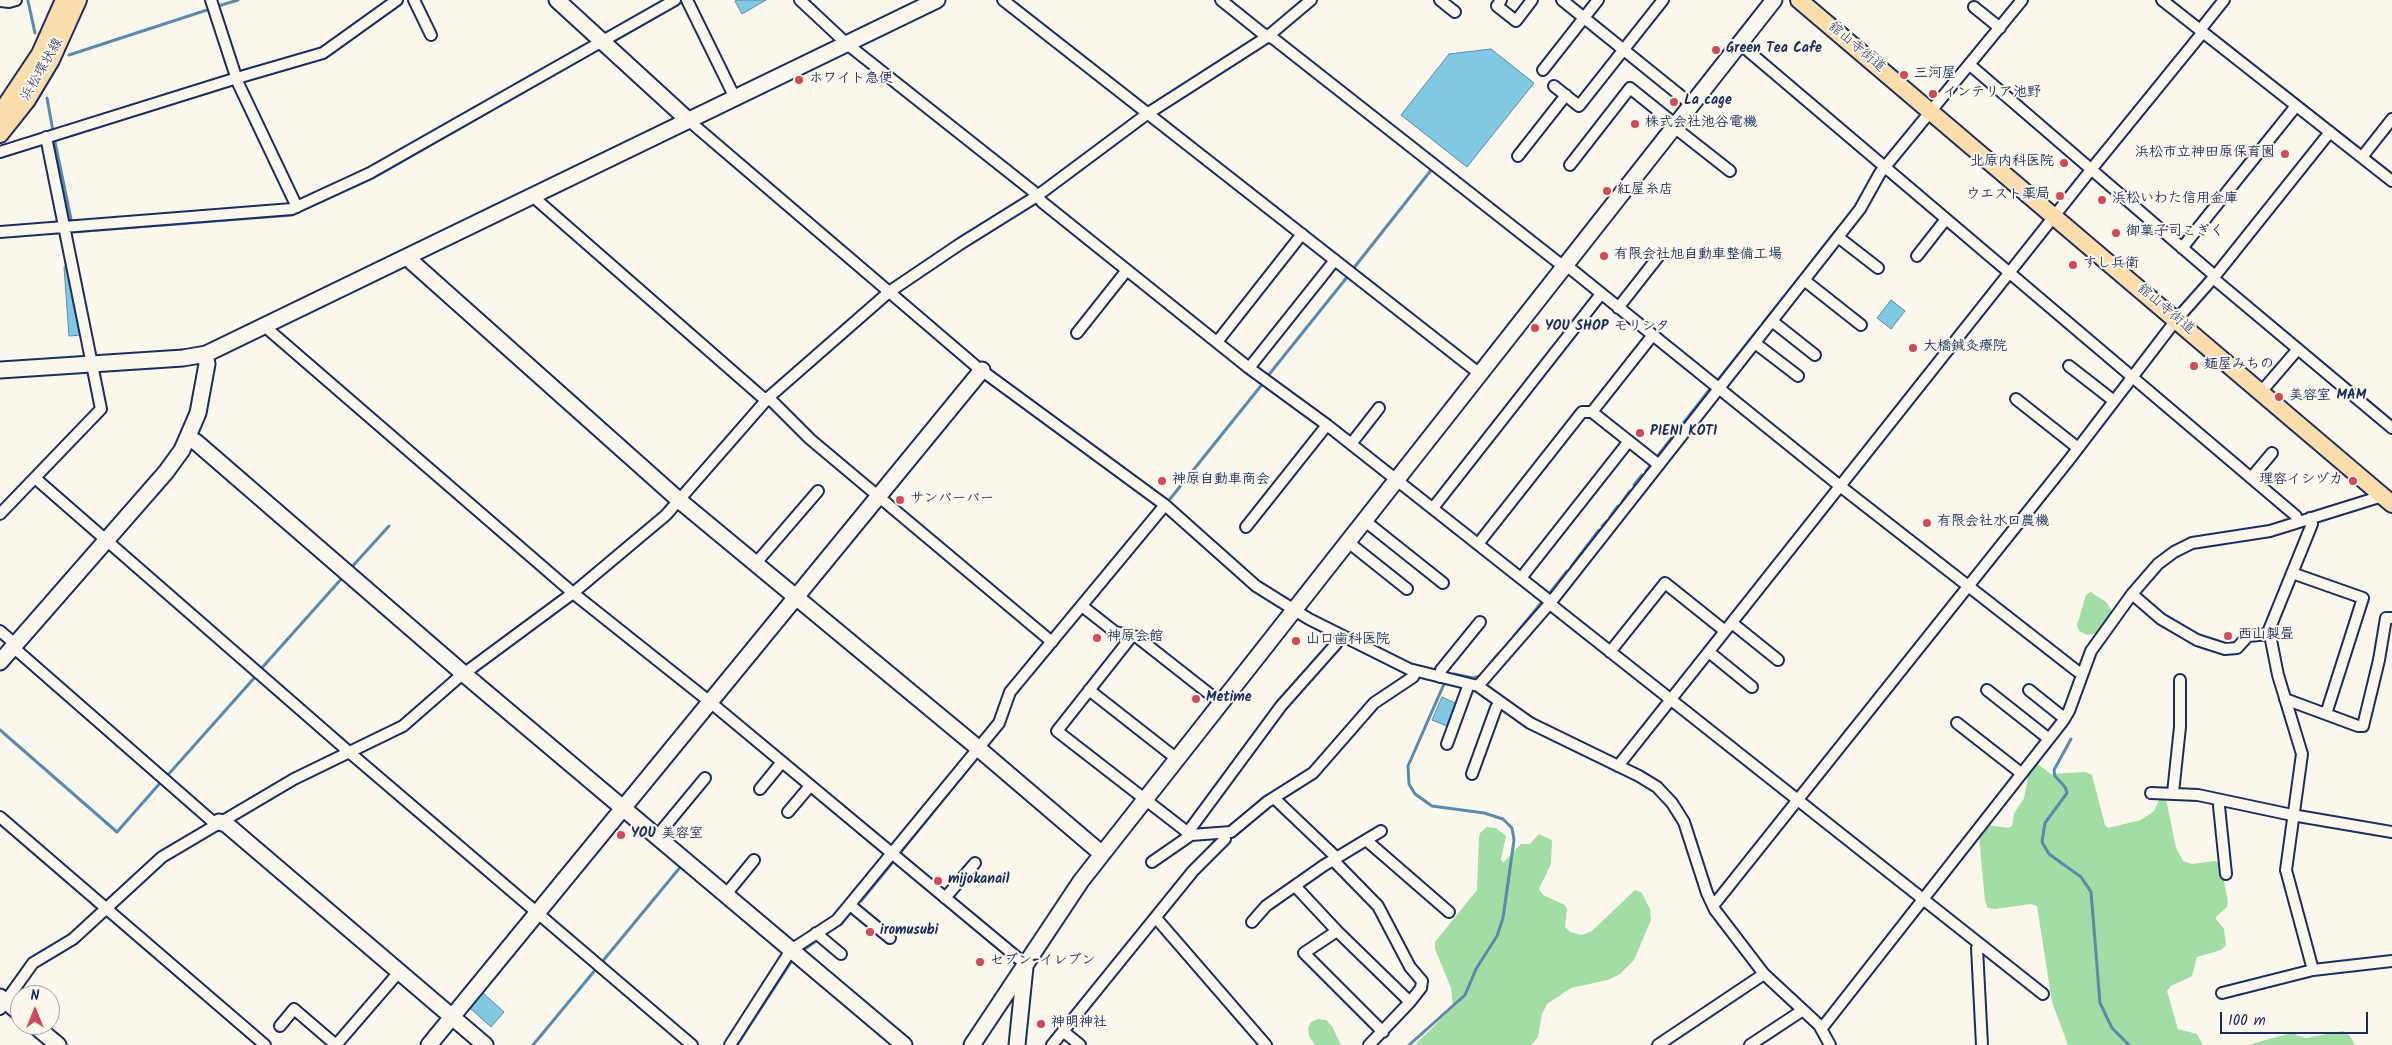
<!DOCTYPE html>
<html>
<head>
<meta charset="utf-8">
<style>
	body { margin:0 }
	#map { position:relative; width:2392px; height:1045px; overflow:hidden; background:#fbf7ec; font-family:Kalam,sans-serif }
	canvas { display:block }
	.north { position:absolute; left:10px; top:985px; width:50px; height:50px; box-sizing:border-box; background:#fbf7ec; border:1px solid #a1a7b3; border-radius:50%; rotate:0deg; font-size:14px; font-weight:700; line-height:20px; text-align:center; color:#1b2f5e }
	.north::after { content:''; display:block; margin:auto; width:18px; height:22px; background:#d1495b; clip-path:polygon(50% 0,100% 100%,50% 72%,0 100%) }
	.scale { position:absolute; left:2220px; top:1012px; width:148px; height:22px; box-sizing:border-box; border:2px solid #1b2f5e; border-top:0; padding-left:6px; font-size:15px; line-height:18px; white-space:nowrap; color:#1b2f5e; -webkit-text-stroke:4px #fbf7ec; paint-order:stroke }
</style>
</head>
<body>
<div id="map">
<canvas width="2392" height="1045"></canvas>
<div class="north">N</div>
<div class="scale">100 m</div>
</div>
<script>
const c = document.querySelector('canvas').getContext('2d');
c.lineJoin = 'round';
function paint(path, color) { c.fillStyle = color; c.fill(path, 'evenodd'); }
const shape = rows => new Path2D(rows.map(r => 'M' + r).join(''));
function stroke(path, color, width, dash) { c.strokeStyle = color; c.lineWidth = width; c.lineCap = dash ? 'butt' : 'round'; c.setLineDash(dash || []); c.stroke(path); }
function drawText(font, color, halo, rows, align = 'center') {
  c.font = font + ' Kalam,"Klee One",sans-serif'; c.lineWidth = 4; c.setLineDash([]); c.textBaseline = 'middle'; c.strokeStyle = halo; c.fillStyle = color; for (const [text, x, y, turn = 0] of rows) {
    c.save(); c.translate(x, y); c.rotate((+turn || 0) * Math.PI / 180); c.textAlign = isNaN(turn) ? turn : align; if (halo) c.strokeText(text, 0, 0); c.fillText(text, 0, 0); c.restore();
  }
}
const green = shape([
	[2091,592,2106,602,2113,613,2099,633,2087,635,2079,631,2077,625,2086,595],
	[2036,764,2039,765,2051,774,2085,772,2092,775,2105,825,2108,828,2141,820,2154,811,2160,798,2166,799,2176,848,2183,861,2192,864,2215,861,2221,864,2228,902,2227,907,2216,917,2216,919,2224,929,2226,945,2221,950,2197,957,2192,976,2171,986,2167,991,2178,1029,2197,1034,2203,1045,2068,1045,2052,1002,2037,906,2031,904,1995,909,1988,908,1985,901,1979,836,1988,825,2008,828,2012,826,2014,814,2024,798,2029,772],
	[1487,827,1496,828,1506,836,1501,859,1503,863,1521,844,1530,844,1539,834,1552,840,1551,864,1539,889,1543,895,1565,905,1567,909,1565,927,1570,932,1582,935,1592,931,1635,890,1642,893,1650,909,1651,920,1634,960,1620,974,1608,980,1571,988,1547,1004,1542,1014,1538,1037,1531,1045,1415,1045,1453,1007,1451,988,1435,949,1435,942,1477,890,1479,837,1480,833],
	[1318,1019,1326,1020,1332,1026,1341,1045,1315,1045,1309,1036,1308,1028,1311,1022],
	[2343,1031,2350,1036,2355,1045,2248,1045,2291,1033,2306,1038]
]);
const water = shape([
	[737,0,766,0,742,14,735,1,737,0],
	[1491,49,1534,83,1467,167,1401,115,1449,54,1491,49],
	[68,266,82,335,69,336,64,267,68,266],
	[1891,300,1905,311,1891,329,1877,318,1891,300],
	[1442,697,1457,704,1447,726,1432,720,1442,697],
	[483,993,504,1012,491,1027,470,1008,483,993]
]);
const stream = shape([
	[28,1,35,33],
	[218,6,238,0],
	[614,41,682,2],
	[69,55,210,9],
	[47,98,53,131],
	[55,142,72,224],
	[73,232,292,215,373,178,600,48],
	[1353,269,1432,169],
	[1803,273,1838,228],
	[1763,323,1799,278],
	[1267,377,1348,276],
	[1718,380,1760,327],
	[1656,458,1710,389],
	[1646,471,1652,464],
	[1634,485,1642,475],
	[1170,499,1264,382],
	[1622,502,1630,491],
	[1610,517,1618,506],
	[1602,526,1607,521],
	[1571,567,1599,530],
	[350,569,389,526],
	[1549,594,1567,571],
	[1514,636,1542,602],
	[1503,650,1511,640],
	[260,670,343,577],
	[1451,676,1454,674,1473,678,1480,676,1499,653],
	[0,730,117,832,161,782],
	[2071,739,2054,770,2055,776,2065,787,2067,793,2045,823,2042,842,2049,854,2081,877,2091,892,2100,1003,2112,1028,2129,1045],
	[167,776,256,676],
	[900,853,977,758],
	[861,901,893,862],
	[827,933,841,924,852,911],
	[802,951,819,939],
	[602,962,682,865],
	[533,1045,596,969],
	[737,1045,793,959],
	[1409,1045,1465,995,1476,969,1497,936,1503,918,1514,840,1512,828,1503,819,1484,813,1432,806,1415,794,1409,784,1408,766,1444,684]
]);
const street = shape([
	[211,0,238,83,297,207],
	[414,0,431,35],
	[687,0,735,98],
	[800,0,847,44,1034,192,1042,202,1249,368,1327,425,1551,602],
	[1003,0,1480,374],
	[1221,0,1262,33,1274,39,1564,267],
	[1440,0,1455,12],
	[1501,0,1497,6,1516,21,1532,0],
	[1562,0,1692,105],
	[2162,0,2392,181],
	[0,1,9,2,16,0],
	[1974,7,2000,28],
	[2200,30,2224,0],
	[1740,44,2296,516,2298,522],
	[1970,65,2215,276],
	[1543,70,1598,0],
	[1554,86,1579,106,1663,0],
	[688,120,977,367,1165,505,1256,586,1309,619,1409,669,1478,686,1530,723,1639,776,1657,787,1672,803,1684,822,1707,893,1715,910,1764,974,1819,1025,1830,1045],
	[1674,127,1730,171],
	[0,152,237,78,323,53,397,0],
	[1518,156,1566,95],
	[2362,157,2392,119],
	[1570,165,1630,88,1676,125],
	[535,195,538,201,762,397,772,401,810,439,1052,642],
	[0,232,292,209,370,173,675,0],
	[1838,237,1878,268],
	[2182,248,2296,106],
	[1917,256,1946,219],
	[1566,265,1840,486,2077,671,2082,673],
	[2213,278,2392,428],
	[1804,280,1861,325],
	[1618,308,1658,257],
	[1772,321,1815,355],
	[267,325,270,331,573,593,710,702,1025,964],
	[1077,333,1127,270],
	[1217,342,1302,234],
	[1755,343,1798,376],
	[2069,366,2114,401],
	[1249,368,1335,260],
	[2261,392,2298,349],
	[2016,399,2078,448],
	[1592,412,1652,336],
	[1351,444,1379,408],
	[35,478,349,752,692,1045],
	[2251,478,2272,453],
	[1433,508,1601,294],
	[0,514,101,409,46,137],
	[2310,518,2312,524,2269,630,2278,675,2302,754,2286,870,2313,970],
	[1365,521,1443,583],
	[1246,527,1327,425],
	[1348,542,1407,589],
	[1478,544,1582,412,1592,412,1659,465],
	[756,563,818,491],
	[2292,573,2363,598,2326,714],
	[1521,578,1629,441],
	[2132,594,2161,619,2197,640,2225,649,2237,648,2248,636,2270,634],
	[1550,604,2043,994],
	[1082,606,1115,632,1137,637,1221,703],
	[1732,623,1778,660],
	[0,631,15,644],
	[1132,636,1057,731,1191,835,1231,832,1267,802,1313,773,1374,703,1413,677,1416,671],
	[13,647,212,821,219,822],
	[1610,652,1665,583,1725,631],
	[1709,652,1752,687],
	[1440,677,1441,670,1480,622],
	[1478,686,1551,602,1860,209,1880,173,2022,0],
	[1089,690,1177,759],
	[1987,690,2049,739],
	[2029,690,2064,718],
	[2285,699,2358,726,2363,726,2379,660,2386,618,2392,618],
	[1957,723,2021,773],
	[1447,744,1469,684],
	[1618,766,2090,171,2203,32],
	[1472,774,1496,708,1500,702],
	[760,789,782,762],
	[2151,793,2198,795,2292,815,2392,832],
	[2173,793,2180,727,2180,680],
	[1274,798,1337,858],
	[2221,800,2219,806,2226,874],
	[788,812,810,786],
	[0,817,265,1045],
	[1188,832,1281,706,1336,644,1341,635],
	[657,836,705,778],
	[1366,840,1381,831],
	[1333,860,1378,906,1410,967,1422,981,1421,988,1410,1002,1369,1045],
	[1152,862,1191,835],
	[1295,886,1337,931,1410,1002],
	[727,893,754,860],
	[945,898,975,863],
	[850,905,890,938],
	[1713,906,2069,460,2176,320,2215,276,2330,132],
	[1156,918,1266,1045],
	[1252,922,1266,906,1323,866,1366,840,1449,912],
	[1337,931,1304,953,1383,1032],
	[816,933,841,954],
	[1980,944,1977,948,1982,1045],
	[2222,993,2313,970,2392,961],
	[0,1009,33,963,73,939,162,857,294,779,403,726,458,678,573,593,666,515,769,397,889,292,960,244,1037,196,1147,114,1267,37,1311,0],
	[280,1026,294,1009,336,1045,399,972],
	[1822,1028,2063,721,2069,711,2091,651,2132,594,2158,564,2174,552,2192,543,2270,531,2376,498,2380,493],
	[1064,1032,1080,1045],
	[730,1045,791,950,837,920,999,723,1010,692,1165,505],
	[1052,1045,1193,871,1225,839,1224,833],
	[1658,1045,1764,974],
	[1750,1045,1803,1010]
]);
const secondary = shape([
	[557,0,688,120],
	[409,256,412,262,680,501,972,743,1102,854],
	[0,370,183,358,206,354,937,0],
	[188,438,196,442,464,674,904,1045],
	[0,662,166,472,182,450,198,413,207,364,205,355],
	[219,822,226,824,485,1045],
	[0,997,20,1013],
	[34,1025,58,1045],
	[429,1045,982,370],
	[972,1045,1081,881,1774,0],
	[1017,1045,1025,967]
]);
const primary = shape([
	[1799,0,2392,504],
	[0,114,40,54,64,0],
	[0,134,27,100,51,60,78,0]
]);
const markers = [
	[1716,50,5,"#d1495b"],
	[1904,75,5,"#d1495b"],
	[799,80,5,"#d1495b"],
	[1933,94,5,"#d1495b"],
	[1674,102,5,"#d1495b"],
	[1635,124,5,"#d1495b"],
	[2285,154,5,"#d1495b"],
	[2064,163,5,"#d1495b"],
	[1607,191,5,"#d1495b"],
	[2060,196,5,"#d1495b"],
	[2102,200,5,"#d1495b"],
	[2116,233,5,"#d1495b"],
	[1604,256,5,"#d1495b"],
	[2073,265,5,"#d1495b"],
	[1535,328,5,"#d1495b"],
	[1913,348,5,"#d1495b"],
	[2194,366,5,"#d1495b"],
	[2279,397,5,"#d1495b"],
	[1640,433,5,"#d1495b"],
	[1162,481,5,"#d1495b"],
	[2353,481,5,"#d1495b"],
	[900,500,5,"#d1495b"],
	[1927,523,5,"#d1495b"],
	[2228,636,5,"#d1495b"],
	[1097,638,5,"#d1495b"],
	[1296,641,5,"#d1495b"],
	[1196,699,5,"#d1495b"],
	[621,835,5,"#d1495b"],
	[938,881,5,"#d1495b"],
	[870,932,5,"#d1495b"],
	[980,962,5,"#d1495b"],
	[1041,1024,5,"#d1495b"]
];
const streetNames = [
	["舘山寺街道",1856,48,40],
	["浜松環状線",43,70,-60],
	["舘山寺街道",2165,310,40]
];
const poiNames = [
	["Green Tea Cafe",1726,50],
	["三河屋",1914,75],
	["ホワイト急便",809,80],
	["インテリア池野",1943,94],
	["La cage",1684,102],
	["株式会社池谷電機",1645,124],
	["浜松市立神田原保育園",2275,154,"right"],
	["北原内科医院",2054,163,"right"],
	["紅屋糸店",1617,191],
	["ウエスト薬局",2050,196,"right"],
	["浜松いわた信用金庫",2112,200],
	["御菓子司こぎく",2126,233],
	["有限会社旭自動車整備工場",1614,256],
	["すし兵衛",2083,265],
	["YOU SHOP モリシタ",1545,328],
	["大橋鍼灸療院",1923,348],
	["麺屋みちの",2204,366],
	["美容室 MAM",2289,397],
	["PIENI KOTI",1650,433],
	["神原自動車商会",1172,481],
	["理容イシヅカ",2343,481,"right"],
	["サンバーバー",910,500],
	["有限会社水口農機",1937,523],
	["西山製畳",2238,636],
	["神原会館",1107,638],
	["山口歯科医院",1306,641],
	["Metime",1206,699],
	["YOU 美容室",631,835],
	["mijokanail",948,881],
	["iromusubi",880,932],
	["セブン-イレブン",990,962],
	["神明神社",1051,1024]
];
paint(green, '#a1dda5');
paint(water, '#81c8e2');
stroke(water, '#588bad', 1);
stroke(stream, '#588bad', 3);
stroke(street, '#1b2f5e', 14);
stroke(secondary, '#1b2f5e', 19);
stroke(primary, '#1b2f5e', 20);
stroke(street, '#fbf7ec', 10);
stroke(secondary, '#fbf7ec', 15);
stroke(primary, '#fbddab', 16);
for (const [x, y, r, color] of markers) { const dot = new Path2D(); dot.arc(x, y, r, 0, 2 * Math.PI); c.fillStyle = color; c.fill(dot); stroke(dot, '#fbf7ec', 2); }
drawText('14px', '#1b2f5e', '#fbf7ec', streetNames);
drawText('bold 14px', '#1b2f5e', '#fbf7ec', poiNames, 'left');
</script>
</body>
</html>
